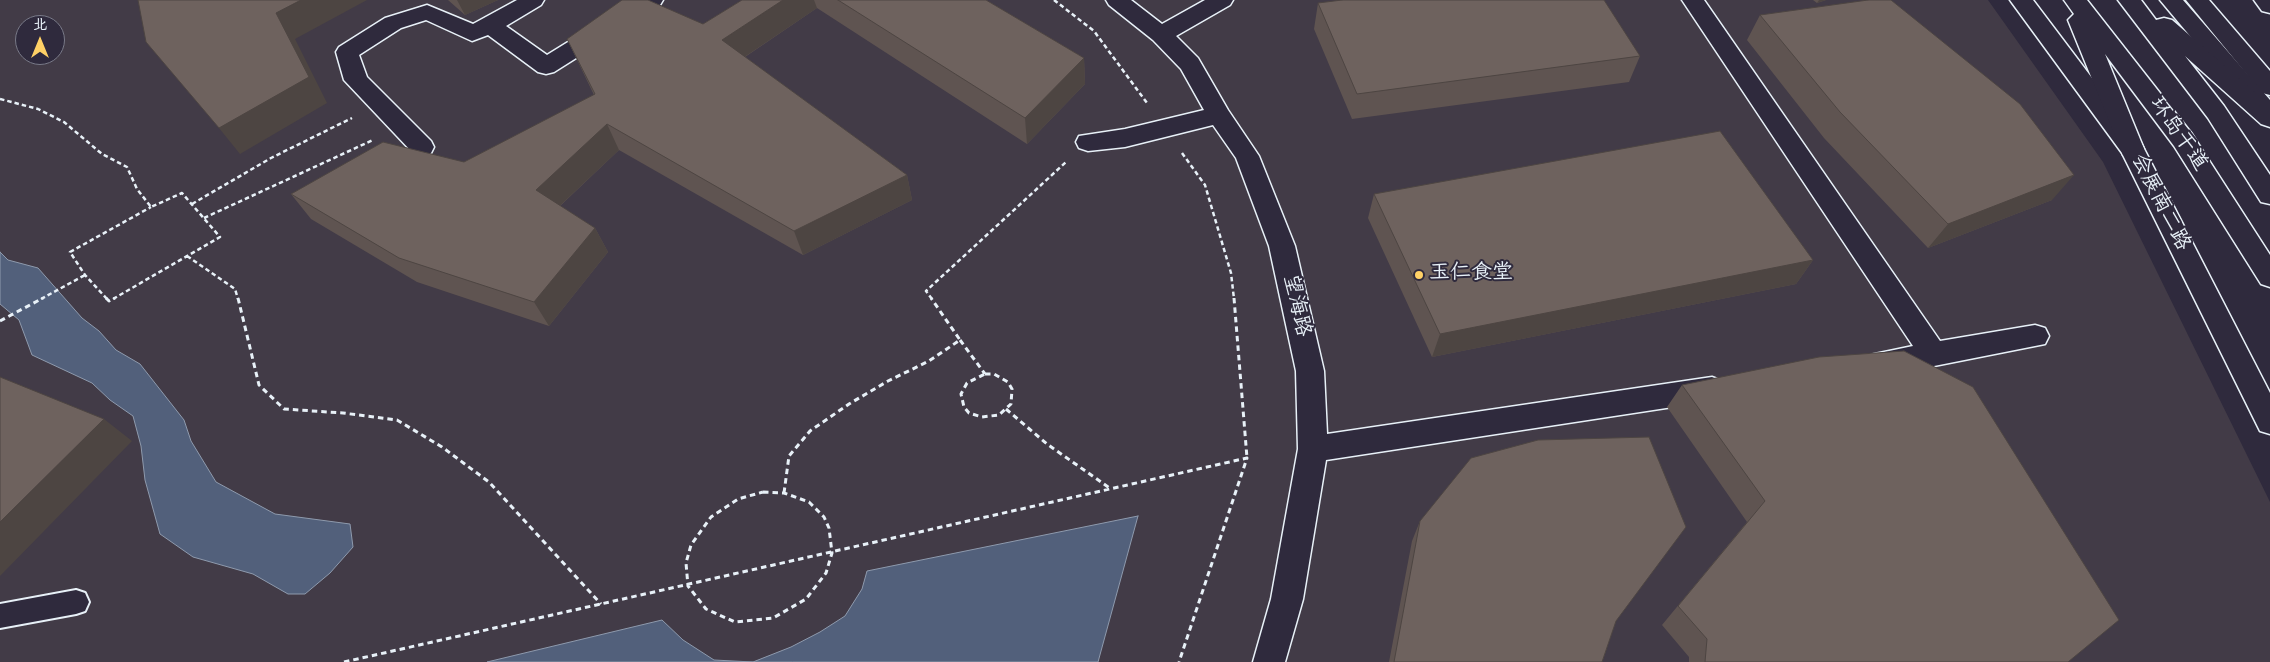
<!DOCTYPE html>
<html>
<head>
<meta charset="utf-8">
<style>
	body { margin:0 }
	#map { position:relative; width:2270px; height:662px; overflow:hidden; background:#2f2a3d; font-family:"Indie Flower","LXGW WenKai TC",sans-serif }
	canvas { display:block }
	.north { position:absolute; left:15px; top:15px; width:50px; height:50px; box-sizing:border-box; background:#2f2a3d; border:1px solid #797a88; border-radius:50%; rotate:0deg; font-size:14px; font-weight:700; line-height:20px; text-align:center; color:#e8f1f8 }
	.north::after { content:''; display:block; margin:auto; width:18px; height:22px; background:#ffd166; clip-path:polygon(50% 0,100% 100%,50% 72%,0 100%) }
</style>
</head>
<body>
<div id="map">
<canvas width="2270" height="662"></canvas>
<div class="north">北</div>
</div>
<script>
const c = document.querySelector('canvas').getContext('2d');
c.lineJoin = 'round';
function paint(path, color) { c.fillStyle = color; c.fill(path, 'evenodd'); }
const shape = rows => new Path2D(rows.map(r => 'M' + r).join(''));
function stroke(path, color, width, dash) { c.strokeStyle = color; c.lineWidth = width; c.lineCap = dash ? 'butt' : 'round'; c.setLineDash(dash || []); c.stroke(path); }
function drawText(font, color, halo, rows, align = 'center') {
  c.font = font + ' "Indie Flower","LXGW WenKai TC",sans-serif'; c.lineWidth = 4; c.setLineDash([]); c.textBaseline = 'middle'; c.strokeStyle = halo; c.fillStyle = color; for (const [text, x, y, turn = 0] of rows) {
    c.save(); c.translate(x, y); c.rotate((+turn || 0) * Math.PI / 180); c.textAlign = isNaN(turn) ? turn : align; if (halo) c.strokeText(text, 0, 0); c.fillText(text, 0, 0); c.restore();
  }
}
const built = shape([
	[0,0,1988,0,2103,162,2270,502,2270,662,0,662],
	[25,25,55,25,55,55,25,55]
]);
const water = shape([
	[0,252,8,260,38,268,82,318,99,331,116,350,140,364,184,420,191,441,216,482,275,514,350,524,353,547,330,573,305,594,288,594,253,574,193,557,160,534,145,480,141,446,133,416,110,400,92,383,32,355,19,320,0,304,0,252],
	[1138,516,1098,662,487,662,662,620,683,640,714,660,753,662,791,647,820,632,845,616,862,589,867,571,1138,516]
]);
const pathFar1 = shape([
	[1054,0,1094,31,1147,103],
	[0,99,38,109,64,122,102,154,127,167,137,189,151,207],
	[1182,153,1205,185,1231,273,1234,299],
	[192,204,271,158,352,118],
	[204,218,373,140],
	[187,256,235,289,238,299],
	[41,299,85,275],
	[107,299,85,275,70,252,151,207],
	[113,299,220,237,182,193,151,207],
	[932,299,926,291,1066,162]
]);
const path = shape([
	[106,298,109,301,115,298],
	[238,298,259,385,284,409,343,413,397,420,442,447,489,482,601,604],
	[1234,298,1247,458],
	[0,321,43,298],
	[960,340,985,374],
	[985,374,994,374,1008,382,1012,389,1011,404,999,415,982,417,969,413,964,407,961,394,967,383,985,374],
	[1006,409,1047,444,1111,489],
	[763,492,784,493,809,502,824,517,829,528,832,553,826,573,806,599,773,618,735,622,706,609,688,586,686,563,691,545,711,517,738,499,763,492],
	[784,493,789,456,810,431,849,404,888,381,929,361,960,340,931,298],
	[344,662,1247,458,1179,662]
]);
const service = shape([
	[76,590,85,593,89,602,85,611,76,614,0,628,0,604,76,590]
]);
const minor = shape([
	[517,0,544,0,541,5,506,26,547,55,636,0,663,0,660,5,554,72,546,74,538,72,488,35,472,41,426,20,401,28,359,55,367,77,431,141,434,147,431,153,422,156,413,153,344,80,336,52,339,47,385,18,427,5,473,24,517,0],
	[1106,0,1131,0,1162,24,1205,0,1233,0,1230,5,1176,36,1198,58,1228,110,1259,156,1295,246,1324,371,1327,434,1712,377,1722,381,1726,389,1722,397,1712,401,1326,460,1303,599,1285,662,1253,662,1271,599,1298,449,1296,371,1269,246,1236,158,1213,125,1125,147,1088,151,1079,148,1076,142,1079,136,1125,129,1204,110,1181,69,1153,40,1109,5,1106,0],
	[1682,0,1704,0,1940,341,2035,325,2045,328,2049,336,2045,344,1934,366,1880,375,1870,371,1866,363,1870,355,1913,346,1682,0],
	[2186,0,2209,0,2270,71,2270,95,2262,93,2186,0],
	[2254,0,2270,0,2270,13,2262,11,2254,0]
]);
const primary = shape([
	[2010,0,2033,0,2141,143,2270,393,2270,434,2260,431,2122,153,2010,0],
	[2160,0,2183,0,2270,100,2270,124,2262,122,2160,0]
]);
const trunk = shape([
	[2064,0,2087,0,2192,134,2270,255,2270,287,2261,284,2174,146,2105,54,2144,149,2141,155,2132,158,2123,155,2068,20,2074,14,2064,0],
	[2118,0,2141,0,2156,20,2164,18,2172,20,2270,105,2270,127,2261,124,2185,56,2224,106,2270,175,2270,204,2261,202,2208,118,2118,0]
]);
const wall = shape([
	[448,0,498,0,465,15],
	[742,0,986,0,1084,58,1085,84,1027,144,817,8,745,57,907,175,912,200,803,255,619,150,560,206,595,228,608,252,549,326,417,282,311,219,291,194,464,162,594,95,567,39,703,24],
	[1813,0,1826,0,1817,3],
	[1318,3,1640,56,1629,82,1352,119,1314,29],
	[1760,15,2052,200,1928,248,1824,138,1747,40],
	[1374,194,1813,260,1796,284,1432,357,1368,218],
	[1682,385,2068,662,1689,662,1689,657,1662,625,1747,522,1667,407],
	[1420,521,1616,621,1602,662,1389,662,1412,541]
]);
const shadedWall = shape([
	[301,0,367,0,295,39,327,103,240,154,219,128,276,13],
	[457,0,498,0,465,15],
	[783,0,814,0,817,8,731,66,722,40],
	[1819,0,1826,0,1817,3],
	[1084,58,1085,84,1027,144,1025,118],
	[607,124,619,150,550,215,536,190],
	[907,175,912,200,803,255,794,231],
	[2074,175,2052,200,1928,248,1948,224],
	[595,228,608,252,549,326,534,302],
	[1813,260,1796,284,1432,357,1440,334],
	[104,419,132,441,0,576,0,522]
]);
const building = shape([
	[138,0,301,0,276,13,309,77,219,128,146,42,138,0],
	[622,0,648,0,703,24,742,0,783,0,722,40,907,175,794,231,607,124,536,190,595,228,534,302,399,258,291,194,383,142,464,162,595,94,567,39,622,0],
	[838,0,986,0,1084,58,1025,118,838,0],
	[1342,0,1604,0,1640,56,1357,94,1318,3,1342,0],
	[1868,0,1891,0,2020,104,2074,175,1948,224,1840,112,1760,15,1868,0],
	[1720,131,1813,260,1440,334,1374,194,1720,131],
	[1904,351,1973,387,2119,620,2068,662,1705,662,1707,639,1678,606,1765,501,1682,385,1819,357,1904,351],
	[0,377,104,419,0,522,0,377],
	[1649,437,1686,527,1616,621,1602,662,1394,662,1420,521,1471,458,1538,440,1649,437]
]);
const markers = [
	[1419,275,5,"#ffd166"]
];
const streetNames = [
	["环岛干道",2177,135,55],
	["会展南二路",2159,203,63],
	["望海路",1295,306,77]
];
const poiNames = [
	["玉仁食堂",1429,275]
];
paint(built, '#423b47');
paint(water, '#52607b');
stroke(water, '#8e9aad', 1);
stroke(service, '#e8f1f8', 4);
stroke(minor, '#e8f1f8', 3);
stroke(primary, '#e8f1f8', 3);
stroke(trunk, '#e8f1f8', 3);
stroke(pathFar1, '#e8f1f8', 2.5, [4.5, 3]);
stroke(path, '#e8f1f8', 3, [5.5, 4]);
paint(service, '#2f2a3d');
paint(minor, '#2f2a3d');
paint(primary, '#2f2a3d');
paint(trunk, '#2f2a3d');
paint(wall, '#5f5451');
paint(shadedWall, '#4d4542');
paint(building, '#6e625e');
stroke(building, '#4d4542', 1);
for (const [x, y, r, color] of markers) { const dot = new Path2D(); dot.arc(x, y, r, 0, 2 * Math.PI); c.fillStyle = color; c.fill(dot); stroke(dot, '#2f2a3d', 2); }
drawText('21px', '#e8f1f8', '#2f2a3d', streetNames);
drawText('21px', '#e8f1f8', '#2f2a3d', poiNames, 'left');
</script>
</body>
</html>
